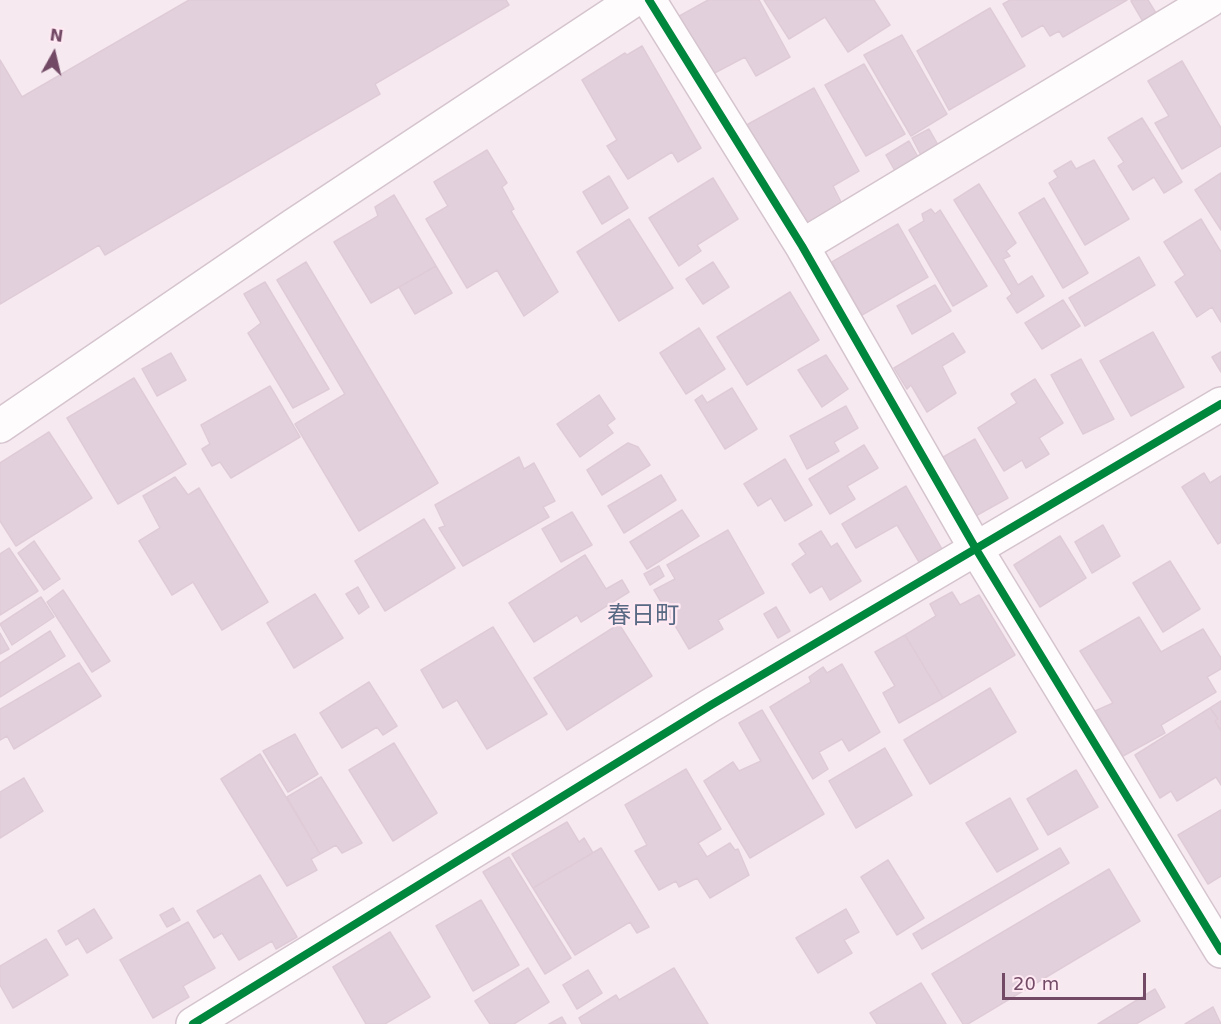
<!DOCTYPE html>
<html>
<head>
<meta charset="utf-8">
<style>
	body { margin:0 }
	#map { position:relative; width:1221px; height:1024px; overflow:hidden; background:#f6e9ef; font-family:"DejaVu Sans",sans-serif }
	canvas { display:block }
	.north { position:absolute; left:24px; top:24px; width:60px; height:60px; -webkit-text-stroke:4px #ffe9f3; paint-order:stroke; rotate:8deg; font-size:16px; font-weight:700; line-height:24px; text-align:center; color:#734a66 }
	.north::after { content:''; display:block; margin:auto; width:21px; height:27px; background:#734a66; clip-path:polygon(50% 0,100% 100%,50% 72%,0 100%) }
	.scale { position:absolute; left:1002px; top:973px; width:144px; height:27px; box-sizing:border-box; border:3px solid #734a66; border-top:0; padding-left:8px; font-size:18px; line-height:21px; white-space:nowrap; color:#734a66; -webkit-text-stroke:4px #ffe9f3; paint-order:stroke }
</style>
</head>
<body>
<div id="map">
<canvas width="1221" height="1024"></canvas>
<div class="north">N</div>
<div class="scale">20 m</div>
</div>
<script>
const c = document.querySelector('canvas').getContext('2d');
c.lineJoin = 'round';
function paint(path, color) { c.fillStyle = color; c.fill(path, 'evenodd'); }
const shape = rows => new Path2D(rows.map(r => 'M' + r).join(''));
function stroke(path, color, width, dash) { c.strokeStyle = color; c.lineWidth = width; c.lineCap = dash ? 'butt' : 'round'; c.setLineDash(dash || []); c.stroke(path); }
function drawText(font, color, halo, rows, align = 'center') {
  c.font = font + ' "DejaVu Sans","Noto Sans JP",sans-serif'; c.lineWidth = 4.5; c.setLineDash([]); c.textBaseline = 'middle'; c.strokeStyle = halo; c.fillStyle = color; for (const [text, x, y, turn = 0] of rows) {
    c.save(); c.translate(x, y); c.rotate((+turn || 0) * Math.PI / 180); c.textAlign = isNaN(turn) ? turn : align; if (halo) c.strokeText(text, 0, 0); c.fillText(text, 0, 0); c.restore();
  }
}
const building = shape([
	[189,0,506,0,509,5,375,84,380,94,105,255,99,245,0,304,0,60,22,97,189,0],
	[708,0,759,0,790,57,756,76,745,57,707,77,674,19,708,0],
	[764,0,874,0,890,25,848,52,825,17,789,39,764,0],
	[1010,0,1127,0,1063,37,1059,31,1050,36,1043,25,1022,37,1003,4,1010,0],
	[1133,0,1148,0,1159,18,1145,25,1131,1,1133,0],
	[990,8,1025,66,949,110,917,51,990,8],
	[902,35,947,114,911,136,864,55,902,35],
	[642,46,701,148,678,162,672,152,628,179,607,146,617,140,582,80,625,53,627,55,642,46],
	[1182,61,1221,128,1221,146,1182,169,1155,123,1169,116,1148,81,1182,61],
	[864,64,905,134,866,156,825,85,864,64],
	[814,88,859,171,833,186,845,210,802,234,741,128,814,88],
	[1142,118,1182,182,1164,193,1154,177,1133,190,1118,166,1124,162,1108,138,1142,118],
	[929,129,942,152,925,163,912,138,929,129],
	[909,141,922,164,899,178,886,155,909,141],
	[487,150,507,183,502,187,514,209,511,211,558,292,524,316,497,270,467,288,426,219,448,206,434,182,487,150],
	[1094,160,1129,219,1085,245,1049,183,1058,177,1054,171,1071,161,1076,169,1094,160],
	[1221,173,1221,230,1195,190,1221,173],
	[609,176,628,208,602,224,583,192,609,176],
	[713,178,738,219,697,245,701,251,679,266,649,218,713,178],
	[979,184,1016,243,1006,251,1010,256,1003,259,1018,285,1032,276,1044,296,1017,313,1007,298,1012,294,954,200,979,184],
	[394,195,436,266,371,303,334,242,378,216,375,207,394,195],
	[1044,198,1088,273,1063,288,1019,213,1044,198],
	[931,209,935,214,940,210,987,286,953,306,909,230,924,221,922,214,931,209],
	[629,219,673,288,619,321,577,252,629,219],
	[1201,219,1221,252,1221,322,1212,307,1197,317,1175,282,1185,275,1164,242,1201,219],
	[898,224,928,277,862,315,832,262,898,224],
	[1139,257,1155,285,1085,326,1069,298,1139,257],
	[306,262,438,483,359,531,295,424,345,394,277,280,306,262],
	[713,262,729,287,703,304,686,279,713,262],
	[436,266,452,293,415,314,399,287,436,266],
	[265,282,329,389,293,408,248,333,261,323,244,294,265,282],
	[935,285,951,311,912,334,897,306,935,285],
	[790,292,819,340,747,385,717,337,790,292],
	[1063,300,1080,326,1042,349,1025,323,1063,300],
	[699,328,725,369,686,394,660,353,699,328],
	[1153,332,1184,387,1131,416,1100,361,1153,332],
	[953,333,965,352,942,366,956,393,927,412,911,385,907,389,894,368,953,333],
	[1221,352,1221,372,1212,357,1221,352],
	[171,353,186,380,157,396,142,369,171,353],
	[826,355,848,389,822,407,798,370,826,355],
	[1081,359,1114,419,1083,434,1051,375,1081,359],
	[134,378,186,464,118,504,67,418,134,378],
	[1035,379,1063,423,1039,438,1049,454,1026,468,1022,460,1004,471,978,428,1017,403,1011,394,1035,379],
	[270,386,300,437,231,478,220,462,212,466,202,449,210,444,201,425,270,386],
	[732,388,757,429,725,449,695,400,702,395,707,403,732,388],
	[599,395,615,419,607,425,613,433,580,457,557,424,599,395],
	[846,406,858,428,834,442,839,451,807,469,790,436,846,406],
	[49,432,92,498,16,546,0,521,0,463,49,432],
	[975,439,1008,498,972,518,938,460,975,439],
	[628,443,638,447,650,465,602,495,587,470,628,443],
	[864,445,878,468,847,486,855,499,830,514,809,479,864,445],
	[519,457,524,469,534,463,555,501,543,507,549,517,463,566,439,528,445,526,435,505,519,457],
	[785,459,812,505,785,521,771,498,758,506,744,484,785,459],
	[1204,473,1210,483,1221,476,1221,542,1218,544,1182,487,1204,473],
	[661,475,676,500,624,533,608,506,661,475],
	[175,477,188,495,199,488,268,602,222,630,193,582,172,595,139,541,160,528,143,496,175,477],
	[906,486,942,549,919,562,897,525,856,548,842,524,906,486],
	[682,510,699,536,647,569,630,542,682,510],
	[572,512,592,545,561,562,542,529,572,512],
	[424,519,455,568,385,611,355,561,424,519],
	[1103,525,1120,556,1092,573,1075,542,1103,525],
	[728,530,764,593,718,620,723,629,689,649,654,590,675,579,667,565,728,530],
	[821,531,831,547,837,543,861,581,830,600,822,586,810,593,792,564,806,554,799,544,821,531],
	[1060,536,1086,578,1040,607,1014,565,1060,536],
	[34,541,60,579,44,590,18,553,34,541],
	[9,548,38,591,0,615,0,554,9,548],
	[585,555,606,589,622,580,629,592,581,622,577,615,534,642,509,603,585,555],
	[1170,561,1200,609,1163,632,1133,583,1170,561],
	[659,566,664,576,650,585,644,574,659,566],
	[358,587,369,607,359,614,346,594,358,587],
	[63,590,110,661,92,672,47,602,63,590],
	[952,592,960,605,979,595,1015,655,943,698,905,635,936,616,930,604,952,592],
	[315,594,343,638,294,668,267,623,315,594],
	[41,597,54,617,12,645,0,624,41,597],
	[776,607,790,631,778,638,764,614,776,607],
	[1139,617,1161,652,1203,629,1221,658,1221,669,1207,677,1216,692,1161,725,1165,733,1123,756,1095,711,1113,703,1080,651,1139,617],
	[619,624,652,676,567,730,534,678,619,624],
	[493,627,547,714,487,749,457,700,443,708,421,670,493,627],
	[50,631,65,656,0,697,0,663,50,631],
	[0,633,9,649,0,654,0,633],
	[905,635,943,698,899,723,883,693,895,686,875,652,905,635],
	[79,663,101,696,14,749,7,736,0,740,0,709,79,663],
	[842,664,880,732,849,751,842,739,819,752,828,769,813,779,770,707,811,682,809,677,823,667,827,673,842,664],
	[369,682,397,726,383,735,377,727,342,748,320,713,369,682],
	[990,688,1016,732,930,784,904,740,990,688],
	[1221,701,1221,731,1215,721,1218,719,1210,708,1221,701],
	[1210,708,1218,719,1215,721,1221,731,1221,785,1216,777,1177,801,1171,791,1160,798,1135,755,1210,708],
	[762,710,824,814,750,858,704,781,733,762,739,771,761,761,739,723,762,710],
	[295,734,318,774,288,792,263,751,295,734],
	[394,743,437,813,393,841,349,770,394,743],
	[885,748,912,795,856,828,829,781,885,748],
	[260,754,320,854,311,859,317,870,287,886,221,779,260,754],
	[686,769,721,829,698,843,707,857,730,843,735,850,738,849,749,875,710,898,697,878,679,887,676,881,659,890,635,851,647,845,625,805,686,769],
	[1076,770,1098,807,1048,835,1027,799,1076,770],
	[321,777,362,843,342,853,336,845,320,854,287,797,321,777],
	[24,778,43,811,0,838,0,792,24,778],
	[1010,798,1038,849,997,872,966,823,1010,798],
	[1221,810,1221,876,1208,884,1178,835,1221,810],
	[567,822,579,842,584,838,593,853,533,888,512,854,567,822],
	[601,848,649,927,637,933,630,922,575,955,533,888,601,848],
	[1060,848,1069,863,922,949,913,934,1060,848],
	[509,857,571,958,545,974,483,872,509,857],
	[888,860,924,918,897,935,861,877,888,860],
	[1109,869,1140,921,968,1024,963,1024,932,974,1109,869],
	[260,875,297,937,276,949,272,941,239,960,222,933,214,938,197,911,260,875],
	[481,900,519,965,473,991,436,926,481,900],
	[173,908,180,920,167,927,160,915,173,908],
	[94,909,112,938,87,953,78,938,66,945,58,931,94,909],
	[846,909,859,932,844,940,852,953,818,973,796,938,846,909],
	[188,922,215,968,183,986,189,997,153,1018,120,960,188,922],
	[390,932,430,997,385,1024,366,1024,333,967,390,932],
	[46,939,68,975,13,1008,0,985,0,966,46,939],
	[528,968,549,1002,514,1024,490,1024,475,1001,528,968],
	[674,968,708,1024,582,1024,579,1018,616,995,619,1000,674,968],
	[588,970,602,993,577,1009,563,985,588,970],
	[921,983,946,1024,877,1024,870,1013,921,983],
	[1155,989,1165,1007,1136,1024,1098,1024,1155,989],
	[1213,1007,1221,1024,1185,1024,1213,1007],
	[562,1017,566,1024,549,1024,562,1017]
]);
const minor = shape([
	[649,0,802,246,976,549,1221,951],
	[802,246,1210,0],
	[0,426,294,225,634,0],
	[193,1024,711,705,1221,404]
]);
const cycleway = shape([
	[649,0,802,246,976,549,1221,951],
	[193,1024,711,705,1221,404]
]);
const quarterNames = [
	["春日町",643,617]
];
paint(building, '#e2d1dc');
stroke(building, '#dfcbd7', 1.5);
stroke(minor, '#d5c4ce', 36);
stroke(minor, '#fefcfd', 33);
stroke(cycleway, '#00873e', 8);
drawText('24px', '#586983', '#ffe9f3', quarterNames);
</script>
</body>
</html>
